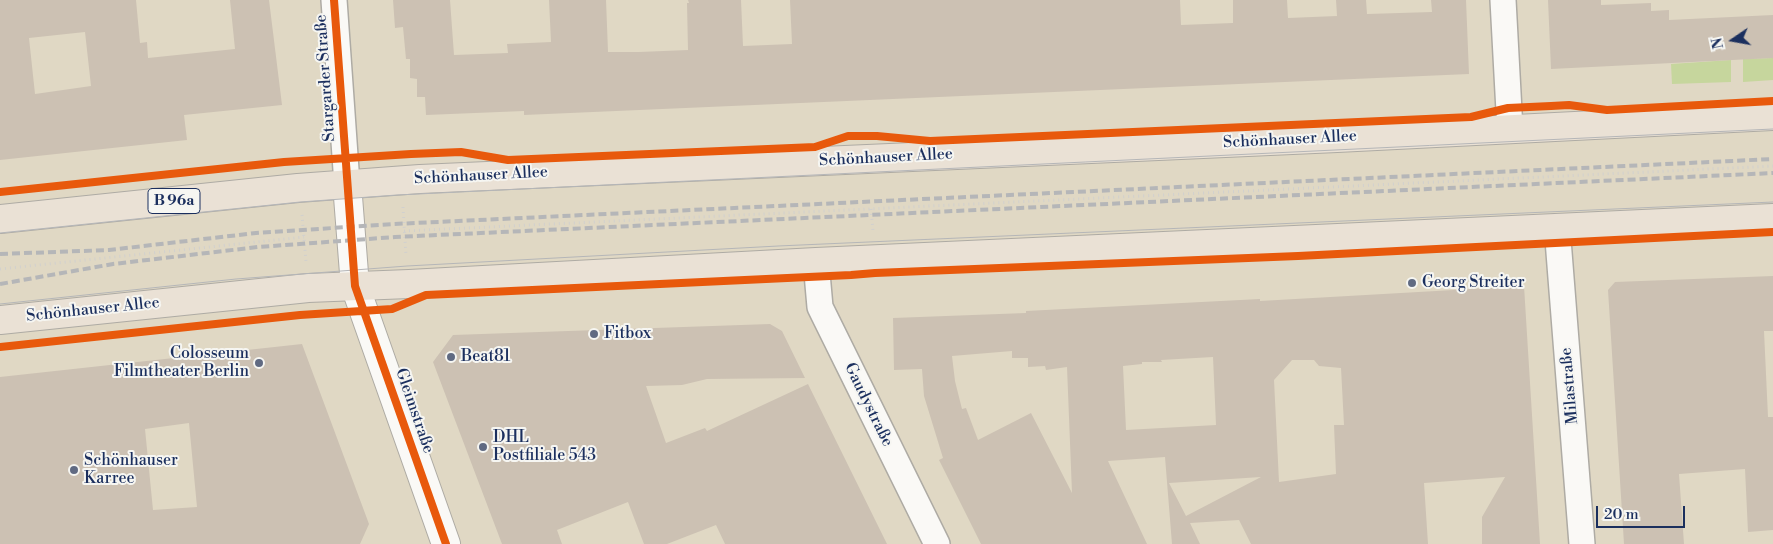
<!DOCTYPE html>
<html>
<head>
<meta charset="utf-8">
<style>
	body { margin:0 }
	#map { position:relative; width:1773px; height:544px; overflow:hidden; background:#e0d8c4; font-family:"Libre Bodoni",serif }
	canvas { display:block }
	.north { position:absolute; left:1708px; top:15px; width:50px; height:50px; -webkit-text-stroke:4px #f6f6f2; paint-order:stroke; rotate:258deg; font-size:14px; font-weight:700; line-height:20px; text-align:center; color:#1b2f5e }
	.north::after { content:''; display:block; margin:auto; width:18px; height:22px; background:#1b2f5e; clip-path:polygon(50% 0,100% 100%,50% 72%,0 100%) }
	.scale { position:absolute; left:1596px; top:506px; width:89px; height:22px; box-sizing:border-box; border:2px solid #1b2f5e; border-top:0; padding-left:6px; font-size:15px; line-height:18px; white-space:nowrap; color:#1b2f5e; -webkit-text-stroke:4px #f6f6f2; paint-order:stroke }
</style>
</head>
<body>
<div id="map">
<canvas width="1773" height="544"></canvas>
<div class="north">N</div>
<div class="scale">20 m</div>
</div>
<script>
const c = document.querySelector('canvas').getContext('2d');
c.lineJoin = 'round';
function paint(path, color) { c.fillStyle = color; c.fill(path, 'evenodd'); }
const shape = rows => new Path2D(rows.map(r => 'M' + r).join(''));
function stroke(path, color, width, dash) { c.strokeStyle = color; c.lineWidth = width; c.lineCap = dash ? 'butt' : 'round'; c.setLineDash(dash || []); c.stroke(path); }
function drawText(font, color, halo, rows, align = 'center') {
  c.font = font + ' "Libre Bodoni",serif'; c.lineWidth = 4; c.setLineDash([]); c.textBaseline = 'middle'; c.strokeStyle = halo; c.fillStyle = color; for (const [text, x, y, turn = 0] of rows) {
    c.save(); c.translate(x, y); c.rotate((+turn || 0) * Math.PI / 180); c.textAlign = isNaN(turn) ? turn : align; if (halo) c.strokeText(text, 0, 0); c.fillText(text, 0, 0); c.restore();
  }
}
const green = shape([
	[1773,58,1773,80,1743,82,1743,59],
	[1731,60,1731,82,1672,84,1671,64]
]);
const building = shape([
	[0,0,136,0,140,43,147,42,148,58,235,49,230,0,269,0,282,105,184,115,187,140,0,160],
	[85,32,91,86,35,94,29,38],
	[393,0,450,0,454,55,508,53,507,44,551,42,549,0,606,0,608,52,639,52,688,50,687,3,689,3,688,0,741,0,743,46,792,44,790,0,1180,0,1181,25,1233,23,1233,0,1287,0,1288,18,1337,16,1336,0,1366,0,1367,14,1432,12,1431,0,1466,0,1469,74,524,115,524,111,426,115,425,97,417,97,417,79,410,78,410,59,406,59,403,27,395,28],
	[1548,0,1601,0,1601,5,1651,3,1651,11,1669,10,1669,20,1773,15,1773,58,1551,69],
	[1773,276,1773,331,1764,331,1768,417,1773,417,1773,530,1748,532,1745,469,1679,474,1684,544,1624,544,1608,290,1615,282],
	[1524,286,1540,544,1482,544,1482,517,1505,477,1424,483,1428,544,1251,544,1239,520,1190,523,1200,544,1172,544,1165,457,1108,461,1147,544,981,544,939,460,943,458,924,396,922,369,894,370,893,318,1026,313,1026,311,1260,299,1260,301],
	[1012,351,1012,358,1028,358,1028,367,1045,366,1046,370,1067,367,1072,493,1031,413,978,440,966,408,962,409,955,381,952,356],
	[1213,357,1216,425,1126,430,1123,366,1142,364,1142,362,1162,362,1161,360],
	[1292,360,1314,360,1319,366,1341,368,1344,425,1334,425,1336,474,1279,482,1274,380],
	[1261,477,1186,516,1169,483],
	[770,324,782,331,805,378,707,379,682,385,646,386,666,443,705,428,707,431,808,384,887,544,725,544,716,525,667,544,644,544,628,502,557,530,562,544,502,544,433,362,453,335],
	[302,344,369,524,360,544,0,544,0,377],
	[189,423,197,507,153,510,145,429]
]);
const path = shape([
	[403,207,406,256],
	[871,209,873,231],
	[302,215,306,261],
	[404,231,1773,166],
	[0,269,304,237]
]);
const minor = shape([
	[334,0,347,184],
	[1503,0,1510,130],
	[1557,227,1582,544],
	[816,262,820,307,937,544]
]);
const tertiary = shape([
	[347,184,355,286,446,544]
]);
const primary = shape([
	[0,219,298,188,420,179,1337,138,1773,116],
	[0,320,308,288,409,284,816,262,1773,218]
]);
const tram = shape([
	[0,233,300,202,397,195,1773,129],
	[0,304,236,279,407,266,778,246,1773,202]
]);
const rail = shape([
	[0,254,109,250,256,233,394,224,1773,159],
	[0,284,113,264,258,247,395,237,1773,173]
]);
const cycleway = shape([
	[334,0,355,286,446,544],
	[0,192,284,162,411,154,461,152,508,160,815,147,848,136,877,136,930,141,1471,117,1508,108,1551,106,1569,105,1607,110,1773,101],
	[0,347,300,315,392,309,426,295,851,275,875,273,1298,256,1773,232]
]);
const markers = [
	[1412,283,5,"#606a82"],
	[594,334,5,"#606a82"],
	[451,357,5,"#606a82"],
	[259,363,5,"#606a82"],
	[483,447,5,"#606a82"],
	[74,470,5,"#606a82"]
];
const shields = [
	[174,201,52]
];
const shieldNames = [
	["B 96a",174,201]
];
const streetNames = [
	["Stargarder Straße",326,78,-94],
	["Schönhauser Allee",1290,140,-3],
	["Schönhauser Allee",886,158,-3],
	["Schönhauser Allee",481,176,-3],
	["Schönhauser Allee",93,310,-6],
	["Milastraße",1570,386,-95],
	["Gaudystraße",868,405,64],
	["Gleimstraße",414,411,71]
];
const poiNames = [
	["Georg Streiter",1422,283],
	["Fitbox",604,334],
	["Colosseum",249,354,"right"],
	["Filmtheater Berlin",249,372,"right"],
	["Beat81",461,357],
	["DHL",493,438],
	["Postfiliale 543",493,456],
	["Schönhauser",84,461],
	["Karree",84,479]
];
paint(green, '#c6d69d');
paint(building, '#ccc1b3');
stroke(minor, '#aeaba4', 28);
stroke(tertiary, '#aeaba4', 30);
stroke(primary, '#aeaba4', 30);
stroke(path, '#d1d0ce', 3, [1, 4]);
stroke(minor, '#faf9f6', 25);
stroke(tertiary, '#faf9f6', 28);
stroke(primary, '#eae1d5', 28);
stroke(tram, '#b5b6b8', 1);
stroke(rail, '#b5b6b8', 4, [8, 4]);
stroke(cycleway, '#e8590c', 8);
for (const [x, y, r, color] of markers) { const dot = new Path2D(); dot.arc(x, y, r, 0, 2 * Math.PI); c.fillStyle = color; c.fill(dot); stroke(dot, '#f6f6f2', 2); }
for (const [x, y, w] of shields) { const box = new Path2D(); box.roundRect(x - w / 2, y - 12.5, w, 25, 4); c.fillStyle = '#f6f6f2'; c.fill(box); stroke(box, '#1b2f5e', 1); }
drawText('bold 15px', '#1b2f5e', null, shieldNames);
drawText('16px', '#1b2f5e', '#f6f6f2', streetNames);
drawText('16px', '#1b2f5e', '#f6f6f2', poiNames, 'left');
</script>
</body>
</html>
